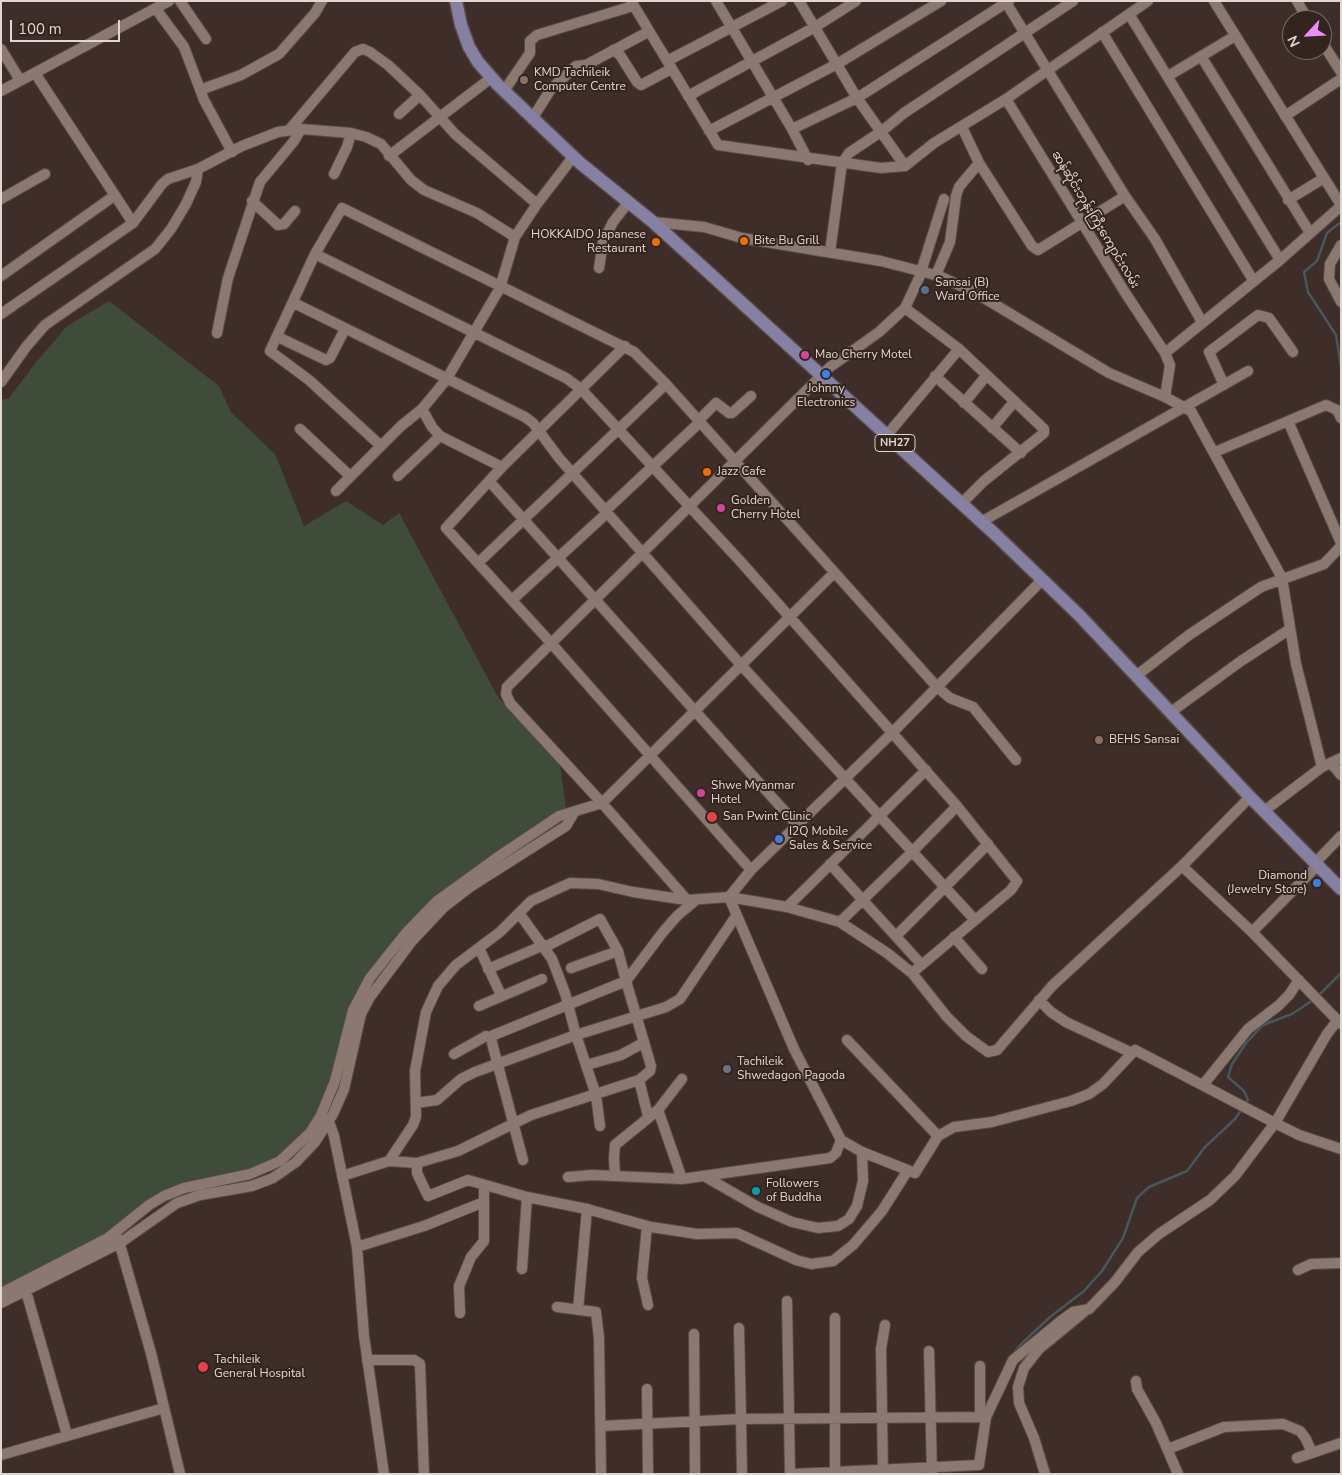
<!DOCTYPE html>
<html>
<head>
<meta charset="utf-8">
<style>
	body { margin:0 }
	#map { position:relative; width:1342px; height:1475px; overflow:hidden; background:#3e2d28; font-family:"Nunito Sans",sans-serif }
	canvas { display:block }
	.frame { position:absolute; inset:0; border:2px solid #e1d6d2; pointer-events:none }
	.north { position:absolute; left:1282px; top:10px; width:50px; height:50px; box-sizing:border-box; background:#34241e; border:1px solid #796b66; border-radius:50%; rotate:245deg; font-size:14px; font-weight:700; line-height:20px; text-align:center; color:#e1d6d2 }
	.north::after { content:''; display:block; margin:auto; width:18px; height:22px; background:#eb8dfb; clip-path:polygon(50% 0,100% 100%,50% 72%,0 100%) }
	.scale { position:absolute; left:10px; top:20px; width:110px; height:22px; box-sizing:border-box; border:2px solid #e1d6d2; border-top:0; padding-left:6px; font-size:15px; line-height:18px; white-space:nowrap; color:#e1d6d2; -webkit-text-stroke:4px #34241e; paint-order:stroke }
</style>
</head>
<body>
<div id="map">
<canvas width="1342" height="1475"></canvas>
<div class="frame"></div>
<div class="north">N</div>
<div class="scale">100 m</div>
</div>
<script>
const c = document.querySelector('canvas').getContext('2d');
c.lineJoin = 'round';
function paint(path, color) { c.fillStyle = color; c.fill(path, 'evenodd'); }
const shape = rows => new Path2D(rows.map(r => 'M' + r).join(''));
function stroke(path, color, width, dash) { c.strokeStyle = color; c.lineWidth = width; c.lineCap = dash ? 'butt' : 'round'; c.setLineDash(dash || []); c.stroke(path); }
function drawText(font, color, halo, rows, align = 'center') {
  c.font = font + ' "Nunito Sans","Noto Sans Myanmar",sans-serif'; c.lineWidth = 4; c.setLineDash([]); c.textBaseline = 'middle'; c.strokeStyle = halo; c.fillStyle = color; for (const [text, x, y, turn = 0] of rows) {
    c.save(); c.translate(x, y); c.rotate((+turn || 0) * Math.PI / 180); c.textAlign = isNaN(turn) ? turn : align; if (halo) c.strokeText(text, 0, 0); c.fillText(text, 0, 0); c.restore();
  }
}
const green = shape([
	[109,301,219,386,231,412,275,454,304,526,346,501,383,525,399,513,498,697,560,766,566,808,509,846,451,890,367,980,343,1054,315,1124,288,1156,260,1170,192,1181,157,1202,125,1226,1,1290,1,400,9,398,34,365,67,326]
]);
const stream = shape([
	[1341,222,1327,233,1317,261,1304,272,1308,292,1336,335,1341,366],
	[1317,997,1341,973],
	[1244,1105,1248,1100,1244,1091,1228,1077,1232,1064,1246,1043,1263,1025,1292,1014,1313,1000],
	[1014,1353,1021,1344,1050,1317,1084,1291,1102,1271,1123,1238,1137,1198,1149,1187,1187,1171,1205,1147,1235,1119,1241,1110]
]);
const minor = shape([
	[180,1,206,39],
	[631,1,718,145,881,168,905,166,934,143,1006,99,1148,1],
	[716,1,792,129],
	[799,1,857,98,905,166],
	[1005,1,1125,196,1155,239,1202,322],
	[1214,1,1341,205],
	[1297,1,1308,20],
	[156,9,184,47,204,100,232,152],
	[1129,14,1280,260],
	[1102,32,1253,280],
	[1322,42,1341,72],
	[1,49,20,80],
	[613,50,620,55,637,82,641,85,671,69],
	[1201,56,1310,233],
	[667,61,782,1],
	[35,73,133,223],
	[1168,76,1235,36],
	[200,90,241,75,279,54,315,13,322,1],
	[1,91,169,1],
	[504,91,530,53,530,41,537,35,633,6],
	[688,96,815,27,856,1],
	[1006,99,1126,294,1165,353,1170,365,1165,397],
	[399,114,420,95],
	[1285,116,1341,79],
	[532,119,551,89,576,66,586,65,648,32],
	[962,127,979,163,1032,246,1038,250,1125,196],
	[290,129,355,52,363,49,370,52,388,65,420,95,455,134,537,204,515,237,500,288,446,380,422,409,401,426,336,491],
	[709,131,837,64,941,1],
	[389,156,491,78],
	[808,160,792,129,857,98,1009,1],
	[334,174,347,147,351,133],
	[1,199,45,174],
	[944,199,919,278,905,308,879,332,830,367,507,687,506,694,510,703,602,803,687,900,729,897,787,907,840,922,887,953,912,973,947,1017,966,1036,988,1052,997,1050,1052,986,1182,866,1250,797],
	[1288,200,1324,178],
	[252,201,278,225,284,224,295,211],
	[537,204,573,157],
	[653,222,704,227,742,238,881,261,939,276,974,292,1109,373,1165,397,1191,411,1282,578,1296,664,1322,767],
	[1341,245,1330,264,1329,279,1341,302],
	[830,252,842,163,849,153,882,131,904,113,1073,1],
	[315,254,566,378,581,389,741,562,957,806,1017,881,1011,890,912,973],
	[599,268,603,242,613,222,628,203],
	[936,275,950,242,956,196,959,187,979,163],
	[1,276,114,196],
	[294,303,525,417,533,423,559,458,741,665,975,920],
	[905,308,959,349,1044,429,1044,433,984,481,962,503],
	[1,314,133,223,162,184,168,179,198,169],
	[217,333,228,278,260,182,294,141,301,129],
	[278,337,326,360,330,358,345,329],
	[625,346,502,467,446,528,551,643,751,870],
	[1165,353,1280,260,1341,206],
	[935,376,1021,453],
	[1,382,26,347,45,325,155,249,171,229,186,204,196,182,198,169,242,146,278,132,301,129,351,133,366,137,381,144,411,180,424,190,477,213,515,237],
	[1224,385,1209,352,1258,315,1269,318,1293,352],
	[964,403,986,376],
	[422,409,432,427,440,436,502,467],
	[699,420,716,403,729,413,732,413,751,396],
	[1288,421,1341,543],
	[992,428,1014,402],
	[300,429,350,476],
	[887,435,959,349],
	[381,446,309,380,270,351,315,254,342,208,634,352,666,384,937,687,950,698,973,707,1016,760],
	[1215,452,1326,405,1337,410,1341,418],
	[398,476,440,436],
	[490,482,797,825],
	[605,511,700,422],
	[981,522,1248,371],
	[478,563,666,384],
	[512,600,607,513],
	[1136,676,1189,635,1261,587,1324,564,1341,546],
	[1171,712,1241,661,1290,629],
	[1331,763,1341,775],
	[1264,811,1322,767,1341,758],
	[1315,863,1341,836],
	[830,864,921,964],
	[1182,866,1252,932,1341,1024],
	[729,897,751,870,892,733,1042,580],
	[729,897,794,1049,841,1140],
	[787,907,926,770],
	[519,913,552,959,565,993,576,1035,666,1007,680,999,736,916],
	[840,922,912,852,957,806],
	[1252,932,1317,866],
	[896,936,988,844],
	[954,937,982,969],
	[479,948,501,995],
	[571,968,618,951],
	[488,969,544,945],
	[1039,1000,1051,1012,1066,1022,1132,1053],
	[479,1006,542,979],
	[489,1037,626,981,618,951,600,919,545,947],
	[847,1040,938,1136],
	[454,1054,486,1036,491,1039,523,1160],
	[587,1065,621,1055,643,1043],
	[682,1079,658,1110,615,1145,614,1158,615,1176,682,1179],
	[1203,1085,1248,1029,1278,1006,1289,995,1299,980],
	[416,1103,437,1100,461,1079,475,1072,576,1035,596,1095,600,1126],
	[658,1110,682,1179,830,1158,836,1153,841,1140,862,1152,915,1173,938,1136,954,1127,992,1122,1071,1101,1089,1094,1103,1084,1135,1050,1275,1123,1327,1034,1337,1021],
	[648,1116,639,1080,650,1071,651,1066,626,981,663,932,677,916,696,900],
	[328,1119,334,1136,357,1247,424,1226,484,1202],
	[389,1161,413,1125,416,1117,415,1071,426,1012,438,986,456,965,500,932,531,901,570,883,598,884,633,892,687,900],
	[417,1163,417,1173,428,1196,468,1180,527,1197,587,1209,578,1310],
	[342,1176,389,1161,417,1163,458,1151,531,1115,639,1080],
	[704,1176,758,1207,792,1222,818,1228,838,1226,849,1219,857,1206,863,1181,862,1152],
	[568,1177,592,1175,615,1176],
	[587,1209,651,1227,697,1234,737,1233,796,1260,811,1264,833,1261,853,1245,882,1211,908,1170],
	[647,1226,642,1278,648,1305],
	[118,1238,151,1353,180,1474],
	[357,1247,364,1336,384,1474],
	[522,1269,527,1197],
	[1298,1270,1311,1264,1341,1263],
	[24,1284,67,1435],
	[1,1293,108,1238,149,1205,164,1196,184,1188,250,1174,280,1161,310,1133,321,1115,335,1081,353,1010,370,978,405,934,437,901,495,859,559,816,602,803,834,573],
	[787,1301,790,1474],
	[1,1303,120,1243,177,1203,200,1195,252,1186,273,1178,296,1162,315,1142,333,1114,344,1089,361,1014,370,997,412,941,444,907,470,887,566,826,575,811],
	[557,1307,596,1312,599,1338,601,1474],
	[460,1313,459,1286,471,1257,484,1241,484,1186],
	[835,1318,835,1474],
	[739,1328,741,1419,986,1417],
	[694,1334,695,1474],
	[929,1351,932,1473],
	[367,1360,414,1360,420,1364,424,1474],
	[1136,1381,1137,1389,1156,1423,1178,1474],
	[647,1389,648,1474],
	[980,1416,980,1366],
	[601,1426,741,1419,742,1474],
	[1168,1449,1224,1427,1283,1424,1300,1431,1306,1439,1312,1453],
	[1,1455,164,1408],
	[1297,1458,1341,1443],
	[793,1474,979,1465,986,1417,1013,1360,1062,1320,1073,1312,1089,1309,1115,1282,1138,1252,1159,1234,1210,1200,1235,1176,1275,1123,1299,1135,1341,1149],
	[883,1474,881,1349,885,1325],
	[1045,1474,1034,1438,1019,1403,1018,1387,1024,1368,1039,1349,1084,1312]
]);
const major = shape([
	[456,1,461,25,469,47,478,62,498,85,580,163,653,222,707,271,997,536,1080,616,1250,797,1341,889]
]);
const markers = [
	[524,80,5,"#8d6e63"],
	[744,241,5,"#e8710a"],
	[656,242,5,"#e8710a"],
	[925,290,5,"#5c6f8a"],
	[805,355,5,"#d1479c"],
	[826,374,5,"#3f7fe0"],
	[707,472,5,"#e8710a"],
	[721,508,5,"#d1479c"],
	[1099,740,5,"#8d6e63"],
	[701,793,5,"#d1479c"],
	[712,817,6,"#e0444e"],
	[779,839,5,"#3f7fe0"],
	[1317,883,5,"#3f7fe0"],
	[727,1069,5,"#6b7280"],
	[756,1191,5,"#0f9aa8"],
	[203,1367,6,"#e0444e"]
];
const shields = [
	[895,443,40]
];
const shieldNames = [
	["NH27",895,443]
];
const poiNames = [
	["KMD Tachileik",534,73],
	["Computer Centre",534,87],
	["HOKKAIDO Japanese",646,235,"right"],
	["Restaurant",646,249,"right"],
	["Bite Bu Grill",754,241],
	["Sansai (B)",935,283],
	["Ward Office",935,297],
	["Mao Cherry Motel",815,355],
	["Johnny",826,389,"center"],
	["Electronics",826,403,"center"],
	["Jazz Cafe",717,472],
	["Golden",731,501],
	["Cherry Hotel",731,515],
	["BEHS Sansai",1109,740],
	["Shwe Myanmar",711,786],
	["Hotel",711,800],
	["San Pwint Clinic",723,817],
	["I2Q Mobile",789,832],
	["Sales & Service",789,846],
	["Diamond",1307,876,"right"],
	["(Jewelry Store)",1307,890,"right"],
	["Tachileik",737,1062],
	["Shwedagon Pagoda",737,1076],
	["Followers",766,1184],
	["of Buddha",766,1198],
	["Tachileik",214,1360],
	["General Hospital",214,1374]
];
const streetNames = [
	["ဆန်ဆိုင်းဘုန်းကြီးကျောင်းလမ်း",1095,220,59]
];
paint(green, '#3e4c39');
stroke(stream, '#46585d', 2.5);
stroke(minor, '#594b46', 12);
stroke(major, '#594b46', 15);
stroke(minor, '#8b7871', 10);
stroke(major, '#8680a3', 12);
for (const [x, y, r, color] of markers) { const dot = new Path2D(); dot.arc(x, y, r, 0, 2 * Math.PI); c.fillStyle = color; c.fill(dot); stroke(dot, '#34241e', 2); }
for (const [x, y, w] of shields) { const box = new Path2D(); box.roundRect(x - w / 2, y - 8.5, w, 17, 4); c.fillStyle = '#34241e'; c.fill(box); stroke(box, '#e1d6d2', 1); }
drawText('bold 11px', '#e1d6d2', null, shieldNames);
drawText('12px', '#e1d6d2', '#34241e', poiNames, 'left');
drawText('12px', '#e1d6d2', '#34241e', streetNames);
</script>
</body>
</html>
